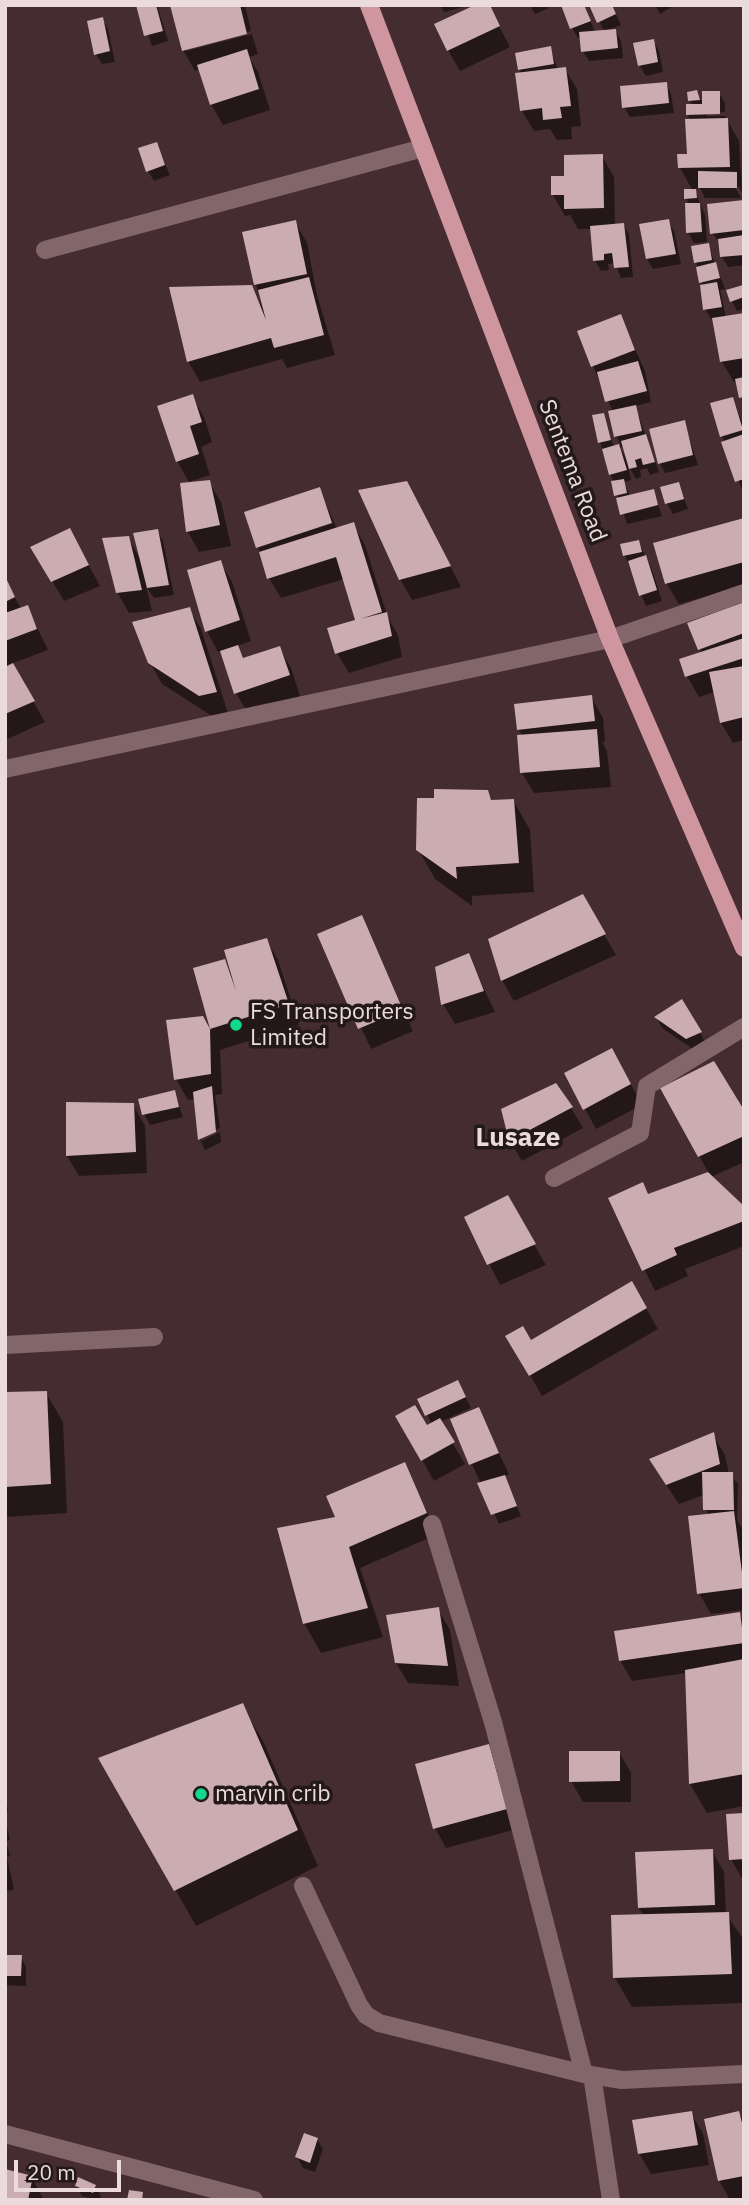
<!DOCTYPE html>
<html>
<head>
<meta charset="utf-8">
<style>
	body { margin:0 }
	#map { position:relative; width:749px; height:2205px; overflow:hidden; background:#442c30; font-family:"IBM Plex Sans",sans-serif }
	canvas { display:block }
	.frame { position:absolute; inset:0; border:7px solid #ebdbdd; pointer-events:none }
	.scale { position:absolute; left:14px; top:2160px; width:107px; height:32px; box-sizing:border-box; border:4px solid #ebdbdd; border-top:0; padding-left:9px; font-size:21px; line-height:24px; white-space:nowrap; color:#ebdbdd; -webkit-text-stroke:5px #23181a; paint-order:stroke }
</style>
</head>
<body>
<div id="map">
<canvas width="749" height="2205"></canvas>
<div class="frame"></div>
<div class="scale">20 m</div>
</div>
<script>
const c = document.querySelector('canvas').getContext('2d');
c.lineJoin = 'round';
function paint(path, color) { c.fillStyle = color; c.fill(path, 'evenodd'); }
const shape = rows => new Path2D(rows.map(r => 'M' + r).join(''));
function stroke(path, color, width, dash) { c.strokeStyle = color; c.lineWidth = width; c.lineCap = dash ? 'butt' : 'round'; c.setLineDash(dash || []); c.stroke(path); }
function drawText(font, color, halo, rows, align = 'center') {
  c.font = font + ' "IBM Plex Sans",sans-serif'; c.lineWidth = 7; c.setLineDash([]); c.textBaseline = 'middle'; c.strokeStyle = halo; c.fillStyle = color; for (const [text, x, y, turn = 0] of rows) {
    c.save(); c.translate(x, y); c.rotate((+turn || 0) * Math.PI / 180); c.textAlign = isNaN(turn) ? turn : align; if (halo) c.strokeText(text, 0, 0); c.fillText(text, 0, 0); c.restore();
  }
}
const shadow = shape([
	[138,5,157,5,168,41,152,46],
	[172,5,245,5,251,31,186,48,186,51,252,34,258,54,249,57,258,72,270,110,223,125,211,104,200,69,195,71,183,50],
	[440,5,471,5,444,12],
	[488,5,510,47,460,71,448,50],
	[530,5,547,5,549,8,535,14],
	[584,5,595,32,604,31,591,5,612,5,621,25,608,30,615,30,621,41,623,58,589,61,583,51,582,37,578,38,572,28],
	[655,5,675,5,660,14],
	[102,19,108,29,115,62,102,64,96,54],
	[653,41,659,51,663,72,646,76,640,66],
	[550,48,558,70,565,69,577,89,581,126,571,127,572,139,557,140,550,129,534,131,522,111,517,75,522,74,519,69],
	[666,84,671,94,674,113,630,117,624,107],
	[696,92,704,104,719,93,725,103,725,112,707,113,707,116,725,116,739,141,742,193,739,187,735,187,741,198,705,198,700,188,694,189,705,215,707,242,694,243,688,232,690,205,686,198,693,191,680,168,689,155,691,121,687,114,693,106,690,101],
	[156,144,170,175,154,181,148,171],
	[602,156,614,177,615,225,624,225,629,235,633,277,621,278,615,263,608,264,609,270,601,271,595,260,592,229,578,229,570,215,565,216,553,195,565,178],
	[744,203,744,265,728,267,722,257,720,243,712,233],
	[668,221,674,231,681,264,653,269,647,259],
	[295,222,307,243,317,295,335,355,287,368,282,359,200,382,188,361,251,287,263,309,256,284],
	[708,245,725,289,720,290,726,318,744,315,744,403,737,382,734,382,722,362,714,319,711,319,705,309,703,286,696,262],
	[742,287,744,309,737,311,732,301],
	[620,316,645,371,651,402,635,406,659,472,650,475,647,468,640,470,641,477,636,479,628,465,631,480,624,482,630,496,653,491,662,516,627,524,600,442,603,415,614,447,621,445,616,436,613,412,593,366],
	[624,446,627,460,619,447],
	[192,397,204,417,212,442,201,447,210,475,189,482,177,461],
	[733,399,744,427,743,492,722,436],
	[684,422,698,465,665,473,660,463],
	[209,482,221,502,231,546,199,552,188,532,182,485],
	[678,484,688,509,673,514,667,503],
	[319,489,337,529,353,524,365,545,388,618,398,635,402,657,349,673,337,653,358,622,344,579,281,598,269,578,258,547],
	[418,504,461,587,412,600,400,579],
	[744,520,744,586,679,604,667,584,656,544],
	[157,531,163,541,174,595,154,598,146,586,152,611,129,613,117,592,128,538,141,560],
	[638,542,651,567,662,601,646,606,625,556],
	[32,547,81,551,100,586,64,601],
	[220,562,232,582,251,641,237,646,244,659,279,648,291,668,300,696,248,713,236,693,222,651,218,652,207,631],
	[5,579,21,609,27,607,48,650,5,666],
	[744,604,744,740,733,743,721,723,715,692,699,697,687,676,702,653,690,624],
	[189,609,201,629,228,713,212,716,162,684,150,662],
	[12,665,45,722,5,740,5,669],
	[591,697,603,718,605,742,602,742,607,751,611,787,534,793,522,773,523,737,519,730,516,706],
	[487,792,492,802,513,800,530,830,534,892,472,896,472,906,435,879,418,849,435,800],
	[582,897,616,955,514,1001,502,980,491,940],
	[361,917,413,1031,371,1049,319,935],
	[266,940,278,960,299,1025,220,1050,222,1094,215,1095,220,1128,201,1137,201,1141,220,1132,221,1142,205,1150,200,1140,195,1099,188,1100,176,1079,202,1017,212,1032,195,969,224,961,232,975],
	[468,955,495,1012,455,1024,443,1004],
	[682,1002,706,1043,693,1049,662,1028,657,1018],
	[624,1071,642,1105,596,1129,585,1109],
	[663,1088,744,1114,744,1162,711,1177,744,1209,744,1246,685,1269,688,1276,655,1291,610,1199,649,1195,709,1174],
	[174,1092,183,1117,150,1125,144,1114],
	[133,1105,145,1126,147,1173,79,1176,67,1156],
	[571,1108,583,1128,522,1161,510,1141,503,1110],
	[507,1198,546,1265,500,1285,466,1218],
	[632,1284,658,1329,542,1396,508,1337,531,1342],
	[463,1392,471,1408,440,1422,465,1464,434,1481,398,1417,426,1428,432,1424,419,1400],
	[46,1393,63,1422,67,1513,5,1517,5,1394],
	[478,1410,509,1474,504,1477,521,1516,499,1524,452,1420],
	[713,1435,725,1455,729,1474,738,1484,737,1520,744,1531,744,1610,711,1614,699,1593,708,1515,704,1495,679,1504,663,1480],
	[404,1465,438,1534,360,1568,383,1637,321,1653,304,1623,338,1518],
	[438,1609,450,1630,459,1686,408,1683,396,1663],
	[739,1614,744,1622,744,1806,707,1813,690,1784,686,1673,632,1681,620,1660],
	[242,1706,263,1741,318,1866,196,1926,101,1759],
	[488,1746,500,1766,517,1829,446,1848,435,1828],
	[619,1752,631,1773,631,1802,583,1802,571,1781],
	[5,1785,8,1812,5,1812],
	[744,1815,744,1880,743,1880,731,1859],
	[5,1818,10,1840,6,1841,10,1856,7,1857,14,1890,5,1891],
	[712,1851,724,1872,726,1914,744,1940,744,2003,632,2007,615,1978,644,1916,639,1908],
	[5,1957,21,1957,26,1967,26,1986,5,1985],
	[691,2113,703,2134,709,2165,651,2174,639,2153],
	[738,2113,744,2122,744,2198,730,2200,719,2180],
	[317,2139,323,2149,315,2172,303,2168,297,2157],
	[32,2178,44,2200,5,2200],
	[76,2186,95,2186,101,2196,100,2200,82,2196]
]);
const building = shape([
	[136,5,156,5,163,31,144,36],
	[170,5,240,5,247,34,182,51],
	[475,5,490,5,500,26,447,51,434,24],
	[561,5,584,5,591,21,570,29],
	[589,5,612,5,616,14,597,23],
	[103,17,110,51,94,55,87,21],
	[616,29,618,48,581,52,579,32],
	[654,39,658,62,638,66,633,43],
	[551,46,554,64,518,70,515,53],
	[247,49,259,89,210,105,197,65],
	[566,67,571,106,560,107,562,118,543,120,542,108,520,111,515,73],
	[667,82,669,103,622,108,620,86],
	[697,90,700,100,688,101,687,92],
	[702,91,720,91,720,114,686,115,686,104,702,104],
	[728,118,730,167,678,168,677,154,687,154,685,119],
	[157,142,165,165,146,172,138,148],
	[603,154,604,208,564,209,564,195,551,195,551,176,564,176,564,155],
	[698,171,737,172,737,188,698,188],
	[684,189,696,189,697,198,684,199],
	[744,200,744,230,710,234,707,204],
	[685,203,700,203,702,232,686,233],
	[669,219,676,254,646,259,639,224],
	[296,220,307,274,254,285,242,232],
	[624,223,629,267,614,268,612,253,604,254,604,260,593,261,590,226],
	[744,235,744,255,720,257,718,239],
	[709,243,712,260,694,263,691,246],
	[716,262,720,278,699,283,696,267],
	[309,277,324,335,274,348,271,338,187,362,169,287,252,285,266,320,258,290],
	[717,282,722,307,703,310,700,285],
	[743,285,744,297,730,302,726,290],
	[744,313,744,358,720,362,712,318],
	[621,314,635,350,591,367,577,331],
	[638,361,647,391,605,402,597,372],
	[744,377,744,397,739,398,735,379],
	[193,394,202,422,190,426,199,454,176,462,157,406],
	[733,397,743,430,720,437,710,403],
	[636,405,642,431,614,437,608,411],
	[604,413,611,440,598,443,592,415],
	[685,420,693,455,658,464,649,429],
	[646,434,655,462,643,465,641,458,635,460,637,467,629,469,621,441],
	[744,434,744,479,735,482,721,442],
	[619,444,627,470,609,475,602,449],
	[624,479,627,493,614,496,611,481],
	[210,480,220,525,186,532,180,483],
	[407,481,451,566,399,580,358,490],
	[679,482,684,499,665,504,660,487],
	[320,487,332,523,256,548,244,512],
	[654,489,658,505,620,515,616,498],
	[744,518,744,562,665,584,653,543],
	[354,522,382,612,360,619,387,612,392,636,335,654,327,628,355,620,336,557,267,579,259,552],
	[70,528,89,565,51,582,30,547],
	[158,529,169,585,147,588,133,533],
	[129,536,142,590,116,593,102,538],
	[639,540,642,552,623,556,620,544],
	[646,555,657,590,639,596,628,561],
	[221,560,240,620,205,632,187,570],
	[5,576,15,597,5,602],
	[744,602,744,633,698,650,687,623],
	[28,605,37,629,5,641,5,613],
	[190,607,217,692,199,696,148,663,132,622],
	[744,638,744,658,685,677,679,659],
	[238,645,243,658,280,646,290,675,234,694,220,651],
	[13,663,35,701,5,714,5,667],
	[744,666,744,717,720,723,709,672],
	[592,695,595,721,517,730,514,704],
	[597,729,600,767,520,773,517,735],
	[434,789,488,790,491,800,514,799,519,863,456,867,457,879,416,850,417,798,434,798],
	[583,894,606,934,501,981,488,939],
	[362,915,403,1010,358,1029,317,934],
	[267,938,289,1004,210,1029,193,968,225,959,236,991,224,950],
	[469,953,484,991,441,1005,435,967],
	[682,999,702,1032,686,1039,654,1017],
	[203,1016,210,1029,211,1074,174,1080,166,1020],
	[612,1048,631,1084,583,1110,564,1073],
	[714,1061,744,1110,744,1136,698,1157,660,1088],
	[556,1083,573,1107,509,1141,501,1109],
	[212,1086,216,1132,198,1140,193,1092],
	[175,1090,179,1107,142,1115,138,1099],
	[66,1102,134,1103,136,1152,66,1156],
	[708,1172,744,1206,744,1221,674,1248,677,1255,642,1271,608,1198,643,1182,648,1194],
	[508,1195,536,1244,487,1265,464,1217],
	[632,1281,647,1308,529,1376,505,1336,523,1326,531,1340],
	[458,1380,466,1397,425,1416,417,1399],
	[47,1391,51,1484,5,1487,5,1392],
	[415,1405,427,1425,440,1418,455,1442,421,1461,395,1416],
	[479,1407,499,1453,469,1465,450,1419],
	[714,1432,720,1464,666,1485,649,1459],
	[405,1462,427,1513,349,1547,368,1608,303,1624,277,1528,335,1517,326,1496],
	[702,1472,733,1472,734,1510,703,1510],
	[505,1475,517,1506,491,1515,477,1483],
	[734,1511,744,1588,697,1594,688,1516],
	[439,1607,448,1666,395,1663,386,1615],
	[740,1612,744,1643,619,1661,614,1631],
	[744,1659,744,1774,689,1784,685,1670],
	[243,1703,298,1830,174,1891,98,1758],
	[489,1744,507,1809,433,1829,415,1764],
	[569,1751,620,1751,620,1781,569,1782],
	[744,1813,744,1859,729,1860,726,1814],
	[713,1849,715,1905,638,1908,635,1852],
	[729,1912,732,1974,613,1978,611,1915],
	[5,1955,22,1955,21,1976,5,1976],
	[692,2111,698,2145,638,2154,632,2120],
	[739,2111,744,2131,744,2176,718,2181,704,2119],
	[304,2133,318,2138,310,2163,295,2157],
	[5,2169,33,2176,28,2200,5,2200],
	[78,2177,96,2185,93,2193,75,2186],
	[129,2190,143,2192,142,2200,127,2200]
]);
const minor = shape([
	[45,250,423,148],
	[5,769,610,639,744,593],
	[554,1178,640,1133,647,1086,744,1027],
	[5,1345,154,1337],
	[432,1524,493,1722,584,2074],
	[303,1886,359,2005,366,2015,379,2023,584,2074,622,2080,744,2074],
	[592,2075,611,2200],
	[5,2134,254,2200]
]);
const major = shape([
	[369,5,610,639,744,948]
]);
const markers = [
	[236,1025,7,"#11d98a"],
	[201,1794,7,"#11d98a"]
];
const streetNames = [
	["Sentema Road",572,471,69]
];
const poiNames = [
	["FS Transporters",250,1012],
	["Limited",250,1038],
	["marvin crib",215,1794]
];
const quarterNames = [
	["Lusaze",518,1138]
];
paint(shadow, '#0007');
paint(building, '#caacb1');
stroke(minor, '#82666a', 18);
stroke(major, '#cf96a0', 18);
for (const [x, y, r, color] of markers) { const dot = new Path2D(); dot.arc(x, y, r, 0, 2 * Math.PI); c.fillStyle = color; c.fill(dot); stroke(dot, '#23181a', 2.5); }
drawText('23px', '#ebdbdd', '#23181a', streetNames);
drawText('23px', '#ebdbdd', '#23181a', poiNames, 'left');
drawText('bold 26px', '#ebdbdd', '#23181a', quarterNames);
</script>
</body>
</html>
